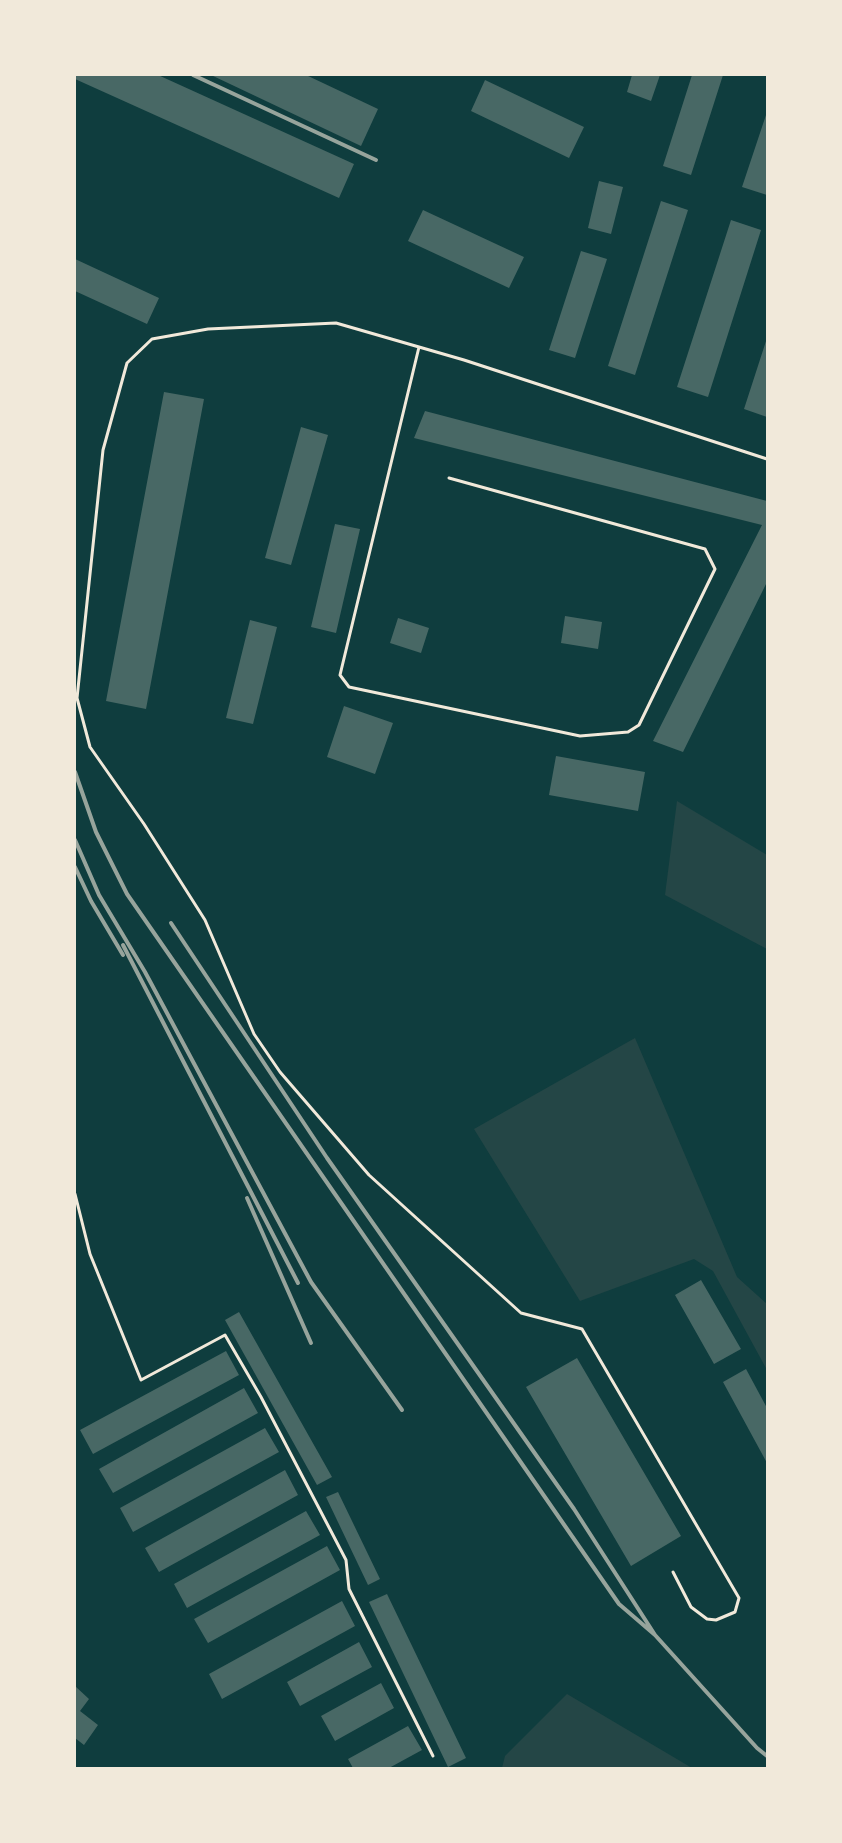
<!DOCTYPE html>
<html>
<head>
<meta charset="utf-8">
<style>
	body { margin:0 }
	#map { position:relative; width:842px; height:1843px; overflow:hidden; background:#0f3d3e; font-family:"Exo 2",sans-serif }
	canvas { display:block }
	.frame { position:absolute; inset:0; border:76px solid #f1e9da; pointer-events:none }
</style>
</head>
<body>
<div id="map">
<canvas width="842" height="1843"></canvas>
<div class="frame"></div>
</div>
<script>
const c = document.querySelector('canvas').getContext('2d');
c.lineJoin = 'round';
function paint(path, color) { c.fillStyle = color; c.fill(path, 'evenodd'); }
const shape = rows => new Path2D(rows.map(r => 'M' + r).join(''));
function stroke(path, color, width, dash) { c.strokeStyle = color; c.lineWidth = width; c.lineCap = dash ? 'butt' : 'round'; c.setLineDash(dash || []); c.stroke(path); }
const green = shape([
	[677,801,767,855,767,949,665,895],
	[635,1038,737,1277,767,1304,767,1370,713,1271,694,1259,580,1301,474,1129],
	[567,1694,692,1768,502,1768,505,1756]
]);
const building = shape([
	[75,75,158,75,354,164,339,198,75,79],
	[211,75,306,75,378,109,361,146],
	[632,75,660,75,651,101,627,92],
	[692,75,723,75,691,175,663,166],
	[485,80,584,127,569,158,471,111],
	[767,112,767,195,742,187],
	[599,181,623,187,611,234,588,228],
	[661,201,688,210,635,375,608,366],
	[423,210,524,257,509,288,408,241],
	[731,220,761,230,708,397,677,387],
	[581,251,607,259,575,358,549,350],
	[75,259,159,298,147,324,75,291],
	[767,338,767,417,744,409],
	[164,392,204,399,146,709,106,701],
	[425,411,767,501,767,582,683,752,653,741,762,525,414,438],
	[301,427,328,435,291,565,265,558],
	[335,524,360,529,336,633,311,627],
	[565,616,602,622,598,649,561,643],
	[398,618,429,628,421,653,390,643],
	[250,620,277,627,253,724,226,718],
	[344,706,393,723,375,774,327,757],
	[556,756,645,772,638,811,549,795],
	[701,1280,741,1349,714,1364,675,1295],
	[239,1312,332,1477,317,1485,225,1320],
	[226,1351,239,1375,93,1454,80,1430],
	[577,1358,681,1536,631,1566,526,1387],
	[746,1369,767,1408,767,1463,723,1382],
	[244,1388,258,1413,113,1493,99,1469],
	[265,1428,279,1452,133,1532,120,1508],
	[285,1470,298,1495,159,1572,145,1548],
	[338,1492,380,1579,368,1585,326,1497],
	[306,1511,320,1535,187,1608,174,1584],
	[327,1546,340,1570,208,1643,194,1619],
	[387,1594,466,1758,448,1767,369,1602],
	[342,1601,355,1626,222,1699,209,1674],
	[359,1642,372,1667,300,1706,287,1682],
	[381,1683,394,1708,335,1741,321,1716],
	[75,1686,89,1699,80,1711,98,1725,84,1745,75,1738],
	[408,1726,422,1750,389,1768,353,1768,348,1759]
]);
const service = shape([
	[419,347,340,675,349,687,580,736,628,732,639,725,715,569,705,549,449,478],
	[75,1194,90,1254,141,1380,225,1335,261,1397,346,1560,349,1589,433,1756],
	[673,1572,691,1607,707,1619,716,1620,735,1612,739,1598,582,1329,521,1313,369,1175,280,1072,254,1034,205,920,144,824,90,747,77,698,103,450,127,363,152,339,208,329,336,323,464,360,767,459]
]);
const rail = shape([
	[193,75,376,160],
	[75,772,96,832,127,894,619,1604,655,1635],
	[75,840,99,895,145,972,311,1282,402,1410],
	[75,867,91,901,123,955],
	[171,923,327,1158,574,1509,655,1635,757,1748,767,1756],
	[123,945,298,1283],
	[247,1198,311,1343]
]);
paint(green, '#244646');
paint(building, '#486865');
stroke(service, '#f1e9da', 3);
stroke(rail, '#97a49c', 4);
</script>
</body>
</html>
